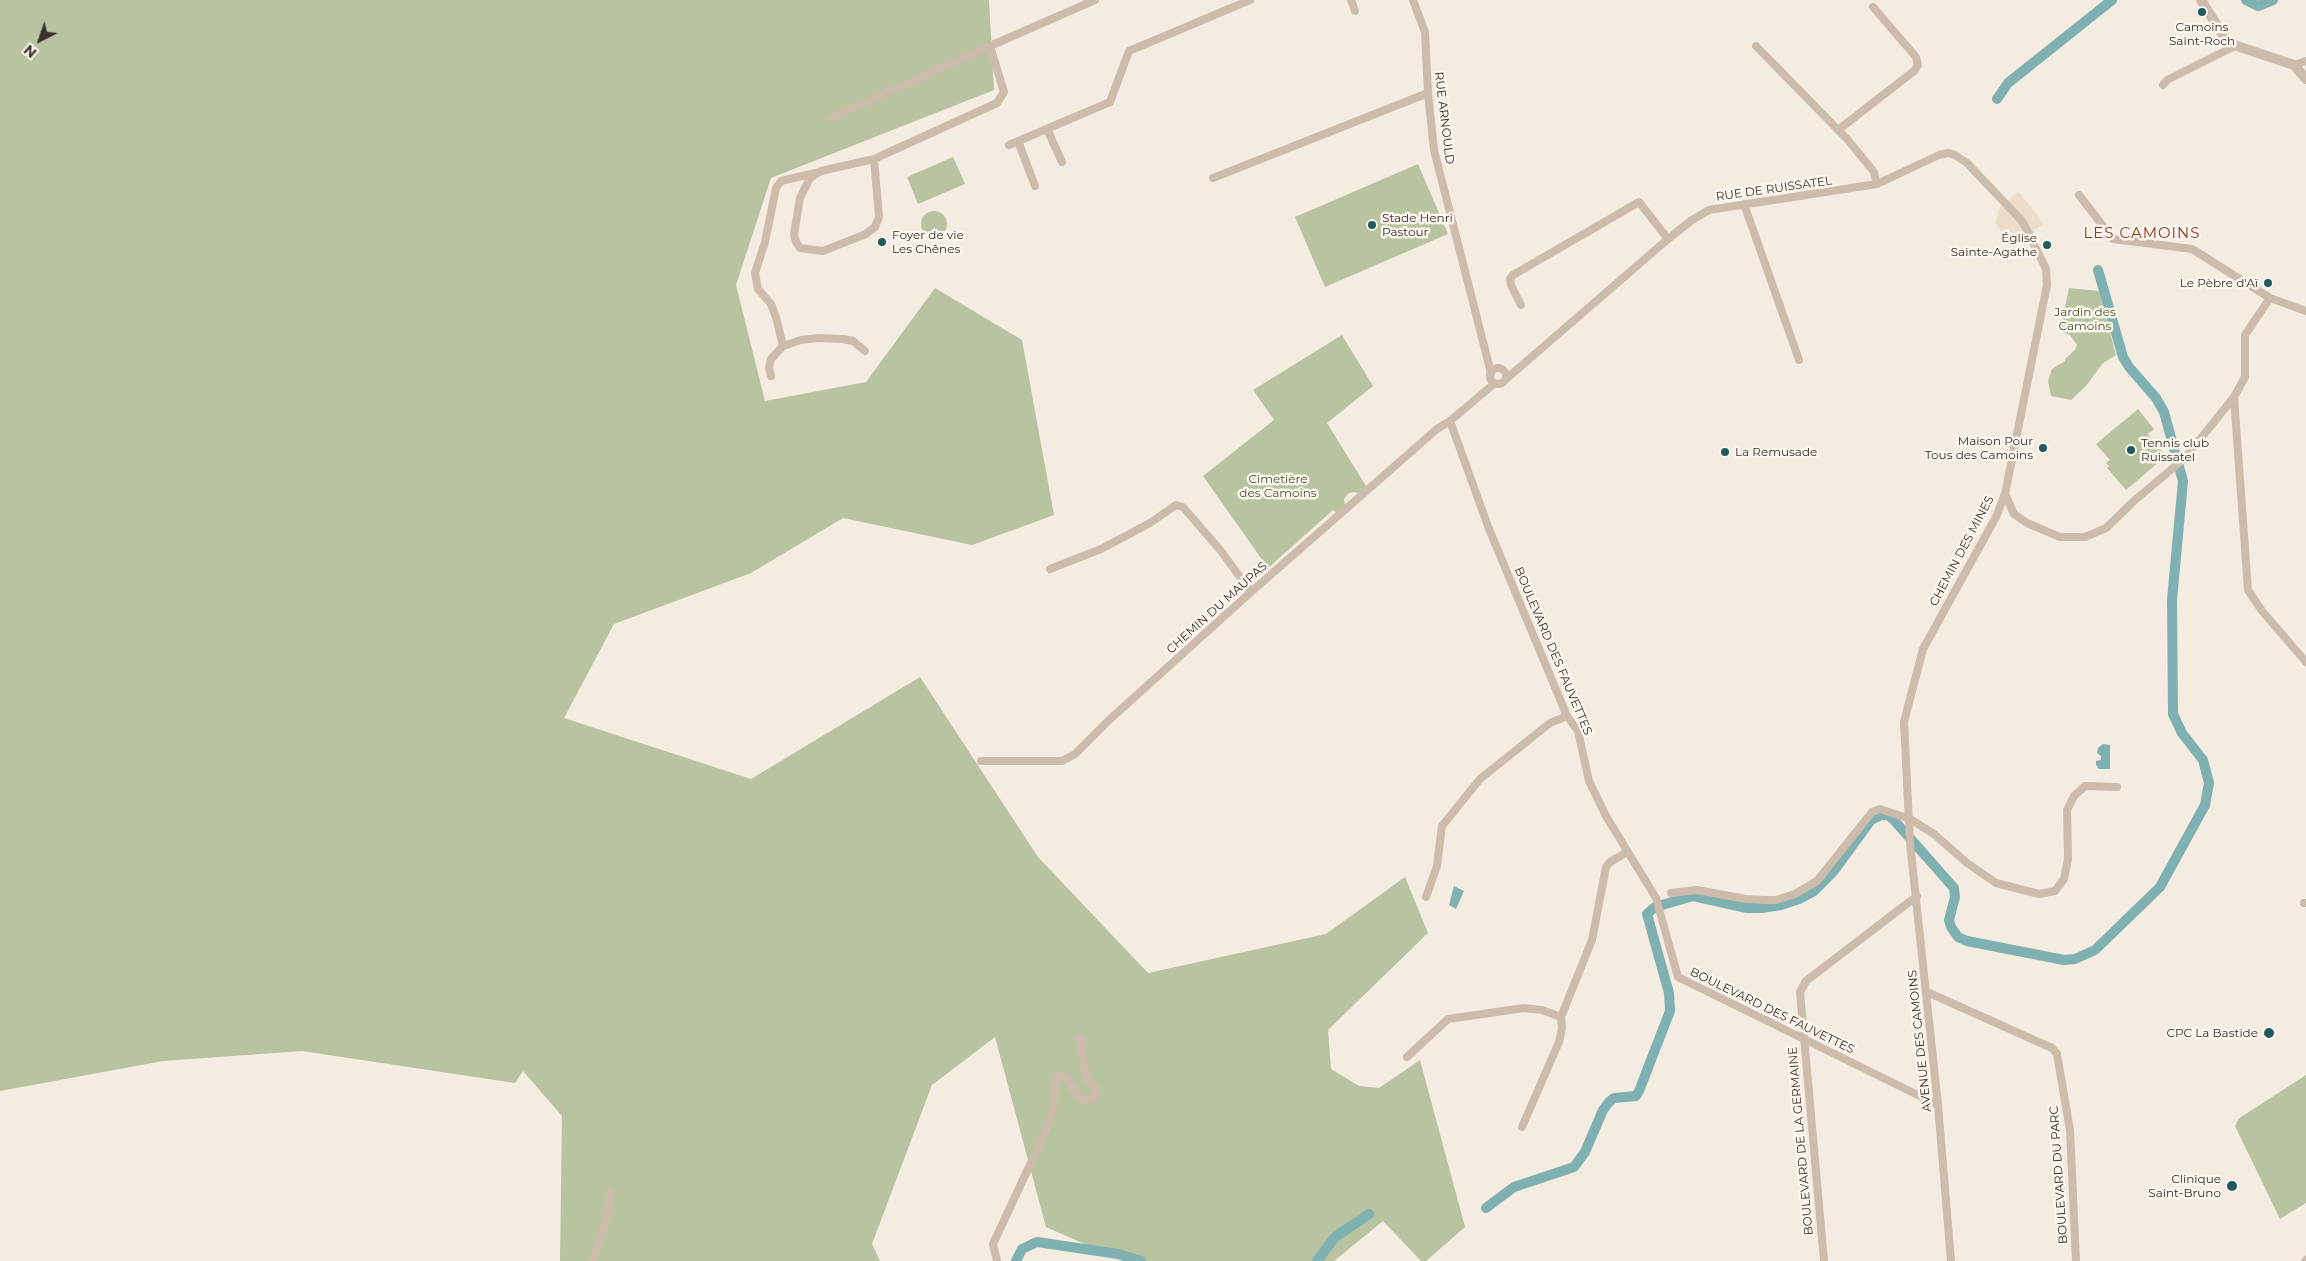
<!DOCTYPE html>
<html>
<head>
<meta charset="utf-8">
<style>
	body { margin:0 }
	#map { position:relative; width:2306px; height:1261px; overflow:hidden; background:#f4ebe1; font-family:Montserrat,sans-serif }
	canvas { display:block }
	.north { position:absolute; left:15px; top:15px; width:50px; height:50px; -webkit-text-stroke:4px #fbf5ee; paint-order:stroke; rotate:221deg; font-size:14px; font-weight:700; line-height:20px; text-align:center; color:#3b302b }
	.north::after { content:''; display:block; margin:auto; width:18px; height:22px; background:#3b302b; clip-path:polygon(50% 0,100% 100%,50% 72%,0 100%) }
</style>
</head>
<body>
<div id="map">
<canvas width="2306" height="1261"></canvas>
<div class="north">N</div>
</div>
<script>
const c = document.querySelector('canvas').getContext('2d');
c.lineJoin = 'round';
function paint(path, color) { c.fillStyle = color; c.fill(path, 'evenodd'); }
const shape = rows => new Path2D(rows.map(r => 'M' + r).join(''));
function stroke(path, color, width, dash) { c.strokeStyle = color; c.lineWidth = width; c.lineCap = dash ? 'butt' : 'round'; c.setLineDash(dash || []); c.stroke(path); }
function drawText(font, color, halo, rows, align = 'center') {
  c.font = font + ' Montserrat,sans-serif'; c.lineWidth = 5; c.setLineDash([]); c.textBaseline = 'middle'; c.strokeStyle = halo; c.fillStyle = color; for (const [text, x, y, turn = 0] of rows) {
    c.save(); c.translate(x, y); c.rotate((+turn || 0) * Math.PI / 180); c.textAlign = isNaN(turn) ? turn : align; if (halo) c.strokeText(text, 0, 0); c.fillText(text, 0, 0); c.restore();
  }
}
const green = shape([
	[0,0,989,0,994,90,771,178,736,285,765,401,866,382,935,288,1022,340,1054,515,972,545,843,518,751,573,614,624,564,718,751,779,920,677,1038,857,1148,973,1326,934,1405,877,1428,933,1328,1030,1331,1069,1359,1086,1379,1088,1420,1060,1465,1227,1426,1261,1421,1261,1383,1221,1334,1261,1123,1261,1046,1227,995,1037,932,1085,872,1244,880,1261,560,1261,562,1116,523,1071,515,1083,302,1051,163,1061,0,1091],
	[953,157,965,184,918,204,907,177],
	[1418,164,1448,234,1325,287,1295,217],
	'921 224a13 13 0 1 1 26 0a13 13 0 1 1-26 0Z',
	[2069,288,2099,291,2116,355,2103,363,2086,386,2071,400,2051,396,2048,381,2052,369,2065,361,2065,359,2075,350,2077,345,2070,335,2060,331],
	[1342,335,1373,386,1327,423,1366,486,1359,494,1355,492,1349,493,1344,499,1345,506,1337,513,1333,510,1268,568,1203,476,1274,420,1253,390],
	[2138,409,2154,429,2148,434,2166,456,2126,490,2107,468,2109,466,2106,463,2110,460,2096,444],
	[2306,1075,2306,1203,2280,1219,2235,1126,2238,1119]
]);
const plaza = shape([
	[2018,192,2037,214,2043,225,2033,230,2035,234,2005,239,1996,223,1998,211,2001,206]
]);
const water = shape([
	[2103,744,2110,745,2110,769,2099,769,2096,765,2096,761,2101,760,2101,756,2097,753,2098,748],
	[1454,886,1464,891,1456,909,1449,905]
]);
const canal = shape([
	[2246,0,2258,6,2273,0],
	[1997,99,2008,83,2112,0],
	[1486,1208,1514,1187,1574,1167,1585,1152,1603,1110,1609,1102,1614,1098,1636,1096,1639,1091,1670,1011,1669,993,1647,914,1655,907,1693,896,1747,908,1762,908,1781,905,1799,899,1814,891,1833,872,1871,820,1881,815,1888,815,1893,819,1954,888,1955,897,1949,920,1951,927,1958,937,1967,941,2064,960,2075,959,2095,950,2160,887,2205,805,2209,783,2203,760,2182,733,2173,714,2172,600,2183,481,2164,412,2156,398,2129,367,2123,357,2098,270],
	[1016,1261,1022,1249,1037,1242,1118,1254,1141,1261],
	[1317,1261,1335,1237,1369,1214]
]);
const minor = shape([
	[1351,0,1355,11],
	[1413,0,1425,32,1428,93,1434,150,1491,373],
	[1756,46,1848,140,1874,172,1877,184],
	[2294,65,2306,61],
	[2163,85,2167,80,2235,46],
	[831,118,990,46],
	[1047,129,1062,162],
	[1838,130,1914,71,1918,65,1916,57,1873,7],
	[1018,141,1035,186],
	[1009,145,1110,102,1129,51,1250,0],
	[874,159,879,217,875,227,866,234,823,251,800,248,796,242,794,234,800,198,810,178,821,171,874,159,997,103,1004,92,990,46,1095,0],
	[1213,178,1428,93],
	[2079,195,2113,239,2192,249,2270,298,2306,311],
	[1744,204,1799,360],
	[1521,305,1511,285,1510,279,1513,275,1639,202,1668,239],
	[783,346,801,340,818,338,843,339,853,341,865,351],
	'1490 376a8 8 0 1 1 16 0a8 8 0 1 1-16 0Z',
	[771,376,769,368,771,359,783,346,776,317,771,304,758,289,755,273,765,242,776,188,781,181,815,173],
	[1505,380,1668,239,1692,220,1709,210,1877,184,1939,155,1949,153,1955,155,1967,163,2022,221,2027,230,2046,269,2047,285,2005,494,1996,517,1923,649,1904,722,1910,843,1938,1105,1951,1261],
	[1495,383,1450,421,1489,529,1567,716,1578,731,1589,781,1606,816,1656,898,1678,977,1938,1105],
	[2234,397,2248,590,2262,611,2306,662],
	[2005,494,2014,514,2027,523,2060,537,2085,537,2106,528,2135,500,2185,458,2234,397,2245,377,2245,335,2270,298],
	[1050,569,1101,549,1150,523,1176,505,1183,507,1221,551,1251,592],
	[981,761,1062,761,1075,754,1108,721,1251,592,1437,429,1450,421],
	[1671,893,1697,890,1746,899,1765,900,1776,900,1795,894,1817,881,1872,812,1880,809,1910,819,1934,834,1967,863,1996,883,2039,894,2055,891,2064,879,2068,859,2067,810,2074,796,2085,786,2117,787],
	[1426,897,1437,866,1442,826,1480,779,1550,723,1567,716],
	[2304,903,2306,903],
	[1927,992,2052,1048,2057,1054,2070,1130,2076,1261],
	[1407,1057,1448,1019,1524,1008,1542,1010,1561,1017],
	[1522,1127,1559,1042,1562,1028,1561,1017,1592,940,1606,867,1610,862,1627,852],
	[593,1261,609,1209,610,1191],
	[997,1261,993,1244,1047,1128,1053,1110,1055,1081,1058,1074,1066,1078,1079,1097,1085,1100,1093,1099,1097,1090,1088,1082,1085,1073,1080,1038],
	[1824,1261,1800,992,1806,981,1917,896],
	[2305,1261,2306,1260]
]);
const tertiary = shape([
	[2201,0,2228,43,2294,65,2306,79]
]);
const markers = [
	[2202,12,5,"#1f5a5e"],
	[1372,225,5,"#1f5a5e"],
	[882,242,5,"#1f5a5e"],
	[2047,245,5,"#1f5a5e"],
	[2268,283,5,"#1f5a5e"],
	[2043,448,5,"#1f5a5e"],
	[2131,450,5,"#1f5a5e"],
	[1725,452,5,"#1f5a5e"],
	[2269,1033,6,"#1f5a5e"],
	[2232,1186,6,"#1f5a5e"]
];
const poiNames = [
	["Camoins",2202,27,"center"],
	["Saint-Roch",2202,41,"center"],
	["Stade Henri",1382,218,"left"],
	["Pastour",1382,232,"left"],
	["Foyer de vie",892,235,"left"],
	["Les Chênes",892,249,"left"],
	["Église",2037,238],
	["Sainte-Agathe",2037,252],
	["Le Pèbre d'Aï",2258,283],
	["Maison Pour",2033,441],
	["Tous des Camoins",2033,455],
	["Tennis club",2141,443,"left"],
	["Ruissatel",2141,457,"left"],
	["La Remusade",1735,452,"left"],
	["CPC La Bastide",2258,1033],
	["Clinique",2221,1179],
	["Saint-Bruno",2221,1193]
];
const streetNames = [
	["RUE ARNOULD",1444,118,83],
	["RUE DE RUISSATEL",1774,189,-8],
	["CHEMIN DES MINES",1962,551,-62],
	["CHEMIN DU MAUPAS",1217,608,-42],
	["BOULEVARD DES FAUVETTES",1553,651,67],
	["BOULEVARD DES FAUVETTES",1772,1011,26],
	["AVENUE DES CAMOINS",1920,1041,-96],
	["BOULEVARD DE LA GERMAINE",1801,1141,-95],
	["BOULEVARD DU PARC",2059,1175,-94]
];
const parkNames = [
	["Jardin des",2085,312],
	["Camoins",2085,326],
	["Cimetière",1278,479],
	["des Camoins",1278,493]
];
const quarterNames = [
	["LES CAMOINS",2142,234]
];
paint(green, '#b8c4a0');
paint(plaza, '#ecdcc8');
paint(water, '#7fb0b2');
stroke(canal, '#7fb0b2', 10);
stroke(minor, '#cdbbac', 8);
stroke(tertiary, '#cdbbac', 10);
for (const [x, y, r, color] of markers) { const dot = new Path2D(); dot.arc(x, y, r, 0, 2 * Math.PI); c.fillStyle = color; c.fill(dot); stroke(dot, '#fbf5ee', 2); }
drawText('12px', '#3b302b', '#fbf5ee', poiNames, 'right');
drawText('12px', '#3b302b', '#fbf5ee', streetNames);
drawText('12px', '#4a5a2e', '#fbf5ee', parkNames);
c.letterSpacing = '1px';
drawText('15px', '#8c3b22', '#fbf5ee', quarterNames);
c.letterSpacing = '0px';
</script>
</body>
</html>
